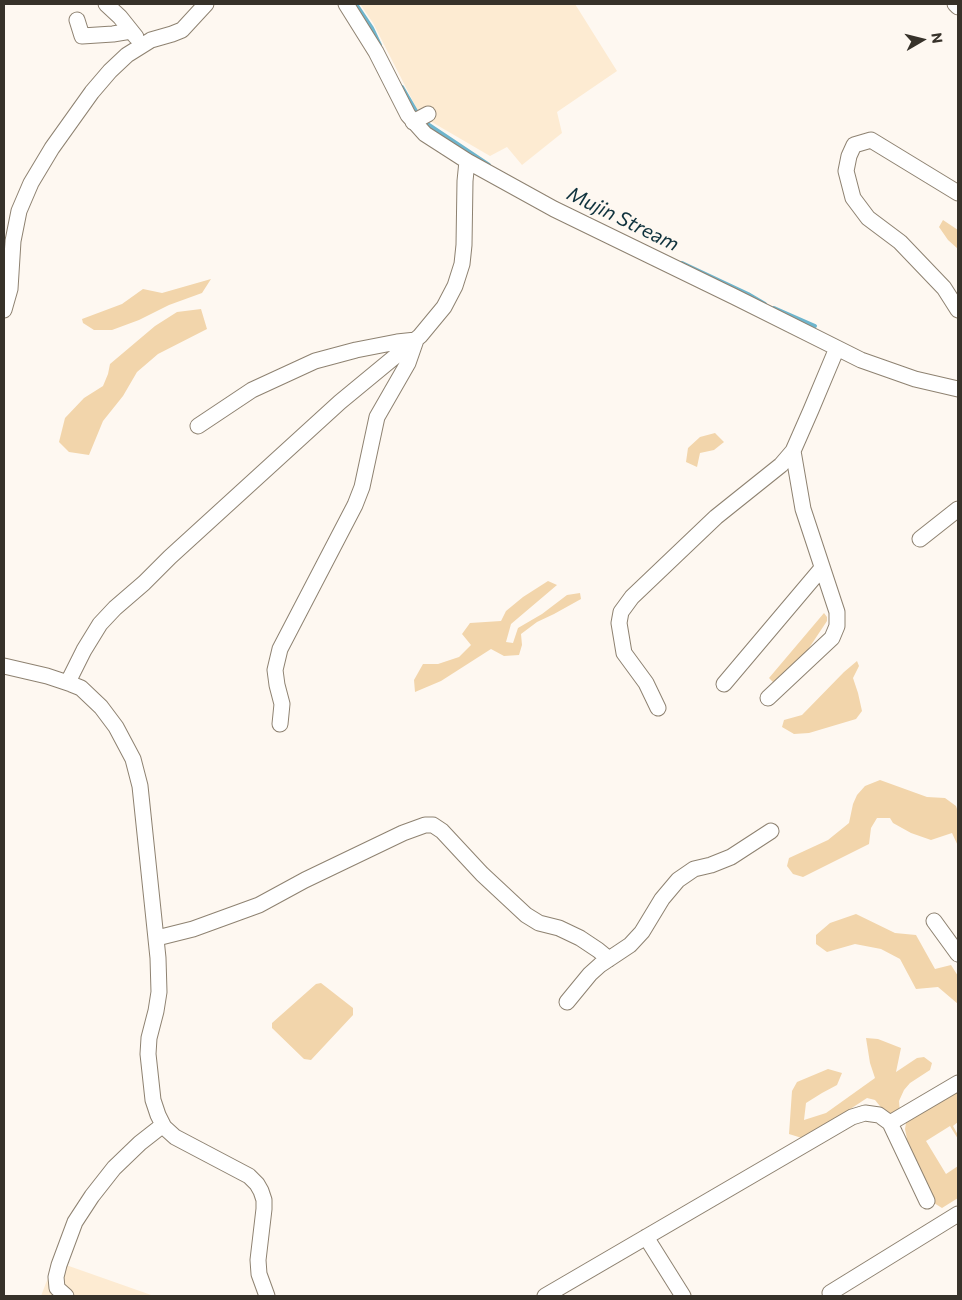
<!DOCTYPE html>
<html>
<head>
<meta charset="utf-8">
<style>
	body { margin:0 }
	#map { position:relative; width:962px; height:1300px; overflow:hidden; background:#fef8f1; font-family:Commissioner,sans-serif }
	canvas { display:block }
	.frame { position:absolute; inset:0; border:5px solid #37322a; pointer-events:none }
	.north { position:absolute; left:897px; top:15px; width:50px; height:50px; -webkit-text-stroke:4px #fef8f1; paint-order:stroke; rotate:82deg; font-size:14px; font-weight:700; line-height:20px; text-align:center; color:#37322a }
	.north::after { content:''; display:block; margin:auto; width:18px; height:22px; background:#37322a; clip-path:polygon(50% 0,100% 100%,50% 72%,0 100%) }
</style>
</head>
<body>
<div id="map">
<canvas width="962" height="1300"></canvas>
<div class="frame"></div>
<div class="north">N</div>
</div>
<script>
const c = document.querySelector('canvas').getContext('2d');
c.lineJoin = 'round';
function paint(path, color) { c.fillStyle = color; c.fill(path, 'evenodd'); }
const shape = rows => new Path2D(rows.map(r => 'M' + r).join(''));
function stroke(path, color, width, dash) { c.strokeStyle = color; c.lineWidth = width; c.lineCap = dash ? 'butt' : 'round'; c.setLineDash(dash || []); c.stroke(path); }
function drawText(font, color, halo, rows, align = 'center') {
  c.font = font + ' Commissioner,sans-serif'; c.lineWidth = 4; c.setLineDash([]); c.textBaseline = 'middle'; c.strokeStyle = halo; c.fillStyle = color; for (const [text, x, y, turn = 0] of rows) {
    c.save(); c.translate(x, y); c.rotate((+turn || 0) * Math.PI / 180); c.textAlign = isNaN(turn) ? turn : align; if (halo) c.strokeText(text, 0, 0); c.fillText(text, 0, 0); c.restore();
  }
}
const built = shape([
	[360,4,575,4,617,71,557,112,562,133,522,165,507,147,490,156,430,121,418,111,373,23],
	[55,1262,66,1265,154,1296,41,1296,46,1283]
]);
const green = shape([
	[943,220,958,230,958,249,948,240,939,227],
	[211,279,202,293,169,305,139,320,112,330,94,330,83,323,82,319,122,304,143,289,162,293],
	[201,309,207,329,158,354,137,372,123,396,103,421,89,455,69,452,59,442,65,418,84,398,103,386,108,374,110,364,155,326,177,312],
	[715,433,724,442,714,450,700,453,697,467,686,462,688,448,700,437],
	[548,581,557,585,511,624,506,642,513,643,518,628,542,614,567,595,580,593,581,599,554,614,537,622,521,634,522,645,519,655,504,656,491,649,441,681,415,692,414,680,423,664,438,664,459,657,471,645,462,634,470,623,501,621,506,611,523,597],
	[824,613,827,617,827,621,803,657,775,684,769,678],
	[857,661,859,666,853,678,858,693,862,711,856,719,809,733,794,734,782,727,784,720,802,715,844,672],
	[880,780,927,797,945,798,956,806,958,812,958,846,952,833,931,840,911,833,893,823,890,818,877,818,871,828,869,844,803,877,793,874,787,866,789,858,828,840,849,823,853,804,857,795,865,786],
	[856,914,895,933,916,935,935,969,951,965,958,976,958,1004,938,987,916,989,900,959,881,949,855,944,827,952,816,944,816,935,830,923],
	[321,983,353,1008,353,1015,311,1060,304,1059,272,1028,272,1023,316,984],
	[866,1038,878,1039,901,1048,896,1072,917,1058,924,1057,932,1063,930,1070,910,1083,904,1090,899,1101,900,1114,888,1116,875,1100,867,1098,805,1139,789,1134,792,1091,797,1082,828,1069,842,1073,837,1085,822,1093,806,1103,804,1120,826,1113,875,1078,870,1063],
	[958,1087,958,1122,953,1126,958,1135,958,1139,950,1126,926,1141,946,1174,958,1166,958,1198,942,1208,934,1203,908,1144,905,1129,906,1123,908,1119]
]);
const stream = shape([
	[356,4,372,28,380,45],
	[402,87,416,111],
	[426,123,489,165],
	[682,263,748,294,765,304],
	[774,308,815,326]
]);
const minor = shape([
	[106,4,120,17,136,37],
	[346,4,376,52,408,115,425,134,467,161,554,209,735,297,861,360,915,379,958,389],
	[955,4,958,7],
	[77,20,82,36,113,34,131,31],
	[413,122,428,114],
	[958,193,871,140,854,145,849,156,846,171,853,198,868,218,900,242,944,288,958,310],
	[4,310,10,289,13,241,19,211,31,183,52,148,92,92,110,71,127,55,151,40,172,34,182,30,206,4],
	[198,426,252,390,315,361,356,350,397,342,416,340,408,363,377,417,362,487,355,505,280,649,275,670,277,685,282,704,280,724],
	[920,539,958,509],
	[4,666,47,676,71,684,81,688,101,707,116,727,133,759,140,786,158,958,159,992,156,1011,149,1038,148,1054,153,1100,158,1115,164,1127,175,1137,249,1176,257,1184,261,1191,264,1200,264,1209,258,1260,259,1274,267,1296],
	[68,682,84,650,100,624,115,608,144,583,170,557,340,402,420,336,444,307,455,286,462,264,464,245,465,181,467,161],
	[724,684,822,568],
	[768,698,832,638,837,626,837,612,803,509,793,451],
	[658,708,646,683,624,653,619,623,621,612,632,597,716,517,781,465,793,451,811,410,837,348],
	[934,921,958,954],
	[157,938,193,929,259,905,305,880,403,833,425,825,433,825,442,831,482,874,526,915,539,923,559,928,580,938,598,950,609,959],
	[567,1002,590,974,600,965,630,945,642,932,662,899,678,880,694,869,711,865,731,857,771,831],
	[890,1123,958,1083],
	[646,1237,683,1296],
	[830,1293,958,1214],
	[66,1296,57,1288,56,1277,59,1265,75,1222,92,1196,114,1168,140,1143,163,1125],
	[545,1296,852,1117,865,1113,879,1115,890,1123,927,1201]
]);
const waterNames = [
	["Mujin Stream",623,219,26]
];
paint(built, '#fdebd2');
paint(green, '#f2d5ab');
stroke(stream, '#6eb5cd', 4);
stroke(minor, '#8e8271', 17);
stroke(minor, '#fff', 15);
drawText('italic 20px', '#0f323d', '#fef8f1', waterNames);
</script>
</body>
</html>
